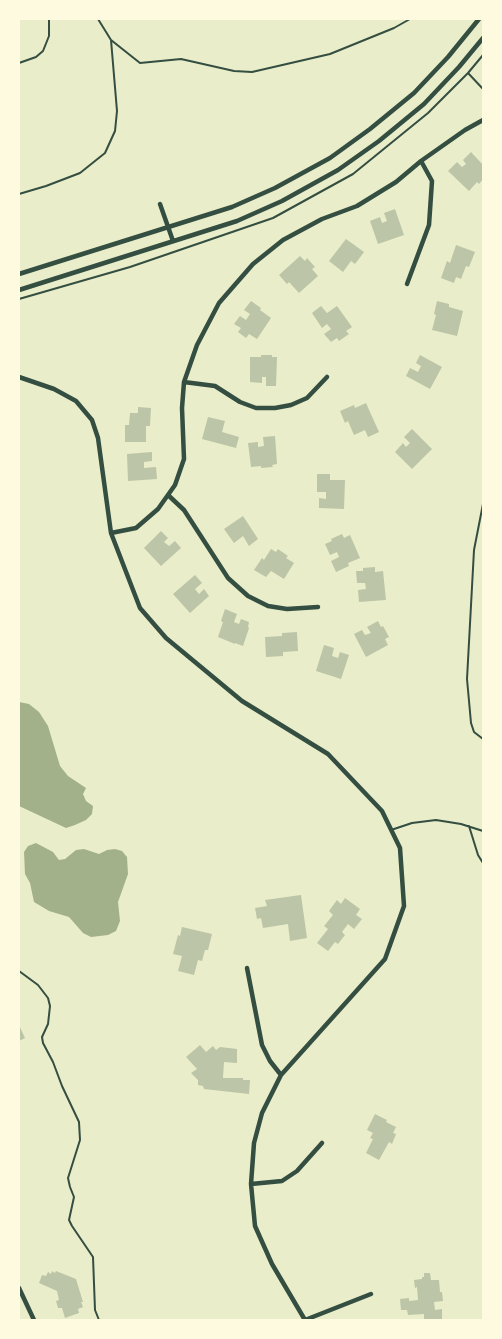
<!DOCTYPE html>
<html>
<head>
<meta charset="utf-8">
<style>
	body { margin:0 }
	#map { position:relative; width:502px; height:1339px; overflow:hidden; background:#e9edc9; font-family:"Nunito Sans",sans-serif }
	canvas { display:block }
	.frame { position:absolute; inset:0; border:20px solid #fefae0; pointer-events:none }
</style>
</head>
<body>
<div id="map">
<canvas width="502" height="1339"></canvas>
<div class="frame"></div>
</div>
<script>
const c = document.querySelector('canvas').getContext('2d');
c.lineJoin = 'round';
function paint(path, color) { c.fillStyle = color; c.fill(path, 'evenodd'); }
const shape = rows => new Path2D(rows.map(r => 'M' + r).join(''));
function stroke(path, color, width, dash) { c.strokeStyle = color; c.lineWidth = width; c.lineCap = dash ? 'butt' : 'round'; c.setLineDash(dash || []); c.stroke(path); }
const water = shape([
	[19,702,29,704,39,712,48,726,60,766,68,776,86,788,83,794,86,801,93,806,92,814,86,820,75,825,66,828,19,806],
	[36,843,53,852,59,860,65,859,76,850,84,849,99,854,107,850,115,849,122,851,127,857,128,874,118,902,120,921,116,931,108,935,91,937,83,933,69,917,49,911,34,902,30,883,25,874,24,852,28,846]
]);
const building = shape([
	[471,152,483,165,483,179,479,184,477,182,469,191,448,171,457,162,462,167,466,164,463,160],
	[395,209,404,235,378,244,370,221,380,217,382,223,387,221,384,213],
	[346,239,364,252,355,264,351,261,343,272,329,261],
	[456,245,475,252,469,267,466,266,461,279,456,277,454,283,441,278,447,261,450,263],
	[300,256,305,261,307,258,315,267,312,269,318,276,299,293,289,282,287,284,279,275],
	[251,301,261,308,260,310,271,318,257,339,249,334,246,338,238,332,241,328,234,324,240,316,246,320,250,314,244,310],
	[437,301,449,304,449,307,463,311,457,336,432,330,436,315,434,314],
	[321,306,327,313,337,306,352,327,346,331,349,334,339,341,337,338,331,342,324,334,331,329,327,324,322,328,312,313],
	[261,355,272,355,272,357,277,357,276,386,266,386,266,377,262,377,262,383,250,382,250,357,261,357],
	[420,355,442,367,430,389,406,376,410,368,418,372,421,366,416,363],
	[366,403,379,432,368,437,365,430,354,435,348,421,345,423,340,411,354,405,355,408],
	[138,407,151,408,150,426,146,426,146,442,125,442,125,425,129,425,130,413,138,413],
	[208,417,225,421,222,432,239,437,236,448,202,439],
	[412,429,432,449,412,469,395,452,403,443,406,447,410,443,404,437],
	[275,436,277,464,272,465,273,467,261,468,261,466,251,467,248,443,258,442,258,447,264,446,263,437],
	[152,452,152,461,144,462,144,468,156,467,157,479,128,481,127,454],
	[317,474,330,474,330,480,345,480,344,509,319,508,319,498,326,499,326,492,317,492],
	[243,516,258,539,249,546,243,536,234,543,224,529],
	[161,531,168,538,164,542,169,546,175,541,181,548,161,566,144,548],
	[342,534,344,538,350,535,360,558,348,563,349,566,336,572,331,561,339,557,337,552,330,555,325,544,332,541,331,539],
	[271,549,276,552,278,549,288,556,286,558,294,563,284,579,271,571,266,577,254,570,262,558,264,560],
	[375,567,375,572,383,571,386,600,359,602,358,590,366,589,365,583,357,583,356,571,363,571,363,568],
	[195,575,202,583,195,589,199,594,204,589,209,596,190,613,173,594],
	[225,609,237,614,234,622,239,624,241,619,249,622,248,627,249,628,243,646,235,643,235,644,218,637,223,622,221,621],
	[378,621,381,627,383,626,389,637,385,639,388,645,366,657,354,634,362,630,365,635,371,633,367,627],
	[297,632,298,651,283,652,283,656,266,657,265,637,282,636,282,633],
	[324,645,334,648,332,656,338,658,340,652,349,655,341,679,316,671],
	[301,895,307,938,290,941,288,924,263,928,261,918,257,919,255,908,267,906,265,900],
	[345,898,360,909,356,915,362,919,354,929,348,924,342,932,345,935,338,944,335,942,328,951,317,943,328,929,324,926,333,915,329,911,337,900,341,904],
	[182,927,212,934,208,950,205,950,202,961,198,960,194,975,178,971,182,956,173,954,178,935,180,936],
	[19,1025,25,1038,19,1041],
	[200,1045,206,1052,213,1046,216,1050,220,1047,237,1049,237,1063,224,1062,223,1078,243,1078,243,1080,250,1080,249,1094,204,1089,203,1086,198,1085,198,1080,191,1073,197,1069,186,1057],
	[375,1114,387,1120,386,1122,396,1127,393,1133,396,1134,392,1144,389,1142,379,1160,366,1153,373,1139,370,1138,373,1133,367,1130],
	[52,1271,55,1273,56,1271,76,1279,83,1302,81,1302,83,1307,78,1309,79,1313,65,1318,62,1308,58,1308,56,1301,59,1300,57,1291,39,1283,42,1275,46,1276,48,1272,51,1274],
	[424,1273,430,1273,431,1280,439,1280,440,1292,442,1292,443,1301,434,1302,435,1310,442,1309,442,1320,424,1320,424,1314,408,1315,407,1310,401,1310,400,1299,409,1298,409,1301,418,1300,417,1287,415,1288,414,1280,422,1279,422,1277,424,1277]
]);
const path = shape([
	[98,19,111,40,140,63,181,59,234,71,252,72,330,54,394,28,410,19],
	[19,63,36,57,43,51,49,36,49,19],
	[468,73,483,89],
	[19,194,46,186,80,173,105,153,115,131,117,111,111,40],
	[19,299,130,267,273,218,353,174,428,113,468,73,483,55],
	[483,504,474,550,467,679,471,723,474,732,483,739],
	[19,971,38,985,48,998,50,1006,48,1024,42,1037,43,1043,53,1062,62,1086,79,1122,80,1140,68,1178,70,1187,74,1197,69,1220,72,1226,93,1257,95,1310,99,1320]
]);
const service = shape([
	[469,826,478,855,483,863],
	[391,830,412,823,436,820,461,824,483,831]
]);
const minor = shape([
	[160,204,173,241],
	[19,274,232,207,275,188,330,158,370,129,414,93,448,57,479,19],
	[407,284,429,225,432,181,421,161],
	[19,290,237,221,282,201,338,170,379,141,424,104,459,67,483,38],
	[19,377,54,389,76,401,92,420,98,438,111,533,140,608,166,638,242,701,328,754,382,811,400,848,404,906,385,959,281,1075,262,1113,254,1143,251,1184,255,1226,272,1264,305,1320],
	[184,382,215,386,240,402,256,408,275,408,291,405,307,398,327,377],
	[168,495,184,510,228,578,248,596,268,606,287,609,318,607],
	[111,533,136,528,158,509,175,485,184,459,182,408,184,382,197,345,219,303,253,264,283,240,322,219,357,206,396,182,421,161,465,130,483,120],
	[247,968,262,1045,270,1061,281,1075],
	[251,1184,282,1181,297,1171,322,1143],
	[19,1288,34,1320],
	[305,1320,371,1294]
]);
paint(water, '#a3b18a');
paint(building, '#bcc5a7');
stroke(path, '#344e41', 2);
stroke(service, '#344e41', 2);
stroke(minor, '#344e41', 4.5);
</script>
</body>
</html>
